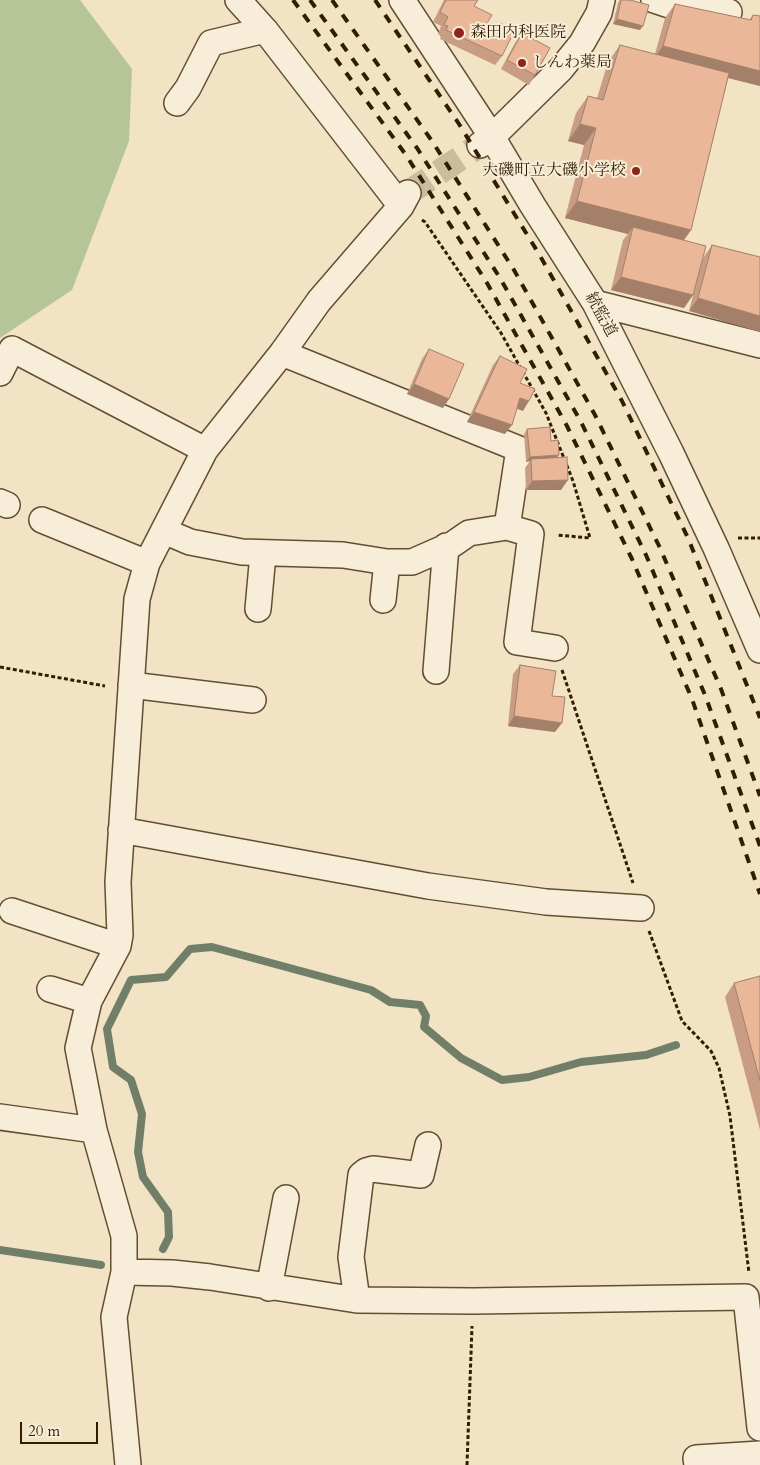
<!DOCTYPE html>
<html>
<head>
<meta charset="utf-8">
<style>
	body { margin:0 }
	#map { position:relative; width:760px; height:1465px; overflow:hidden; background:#f2e3c5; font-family:Cardo,serif }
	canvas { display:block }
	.scale { position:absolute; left:20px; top:1422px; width:78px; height:22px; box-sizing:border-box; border:2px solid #311e00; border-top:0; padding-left:6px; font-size:15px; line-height:18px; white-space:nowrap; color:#311e00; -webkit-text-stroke:4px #f7edd9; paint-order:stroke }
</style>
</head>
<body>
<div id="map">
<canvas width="760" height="1465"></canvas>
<div class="scale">20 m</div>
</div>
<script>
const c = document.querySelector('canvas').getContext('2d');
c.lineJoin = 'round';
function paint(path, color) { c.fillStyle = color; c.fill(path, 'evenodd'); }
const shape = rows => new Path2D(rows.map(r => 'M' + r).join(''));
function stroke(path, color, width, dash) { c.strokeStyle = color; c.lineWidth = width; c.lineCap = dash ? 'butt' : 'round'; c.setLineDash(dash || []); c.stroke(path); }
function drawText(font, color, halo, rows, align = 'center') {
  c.font = font + ' Cardo,"Noto Serif JP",serif'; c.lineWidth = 4; c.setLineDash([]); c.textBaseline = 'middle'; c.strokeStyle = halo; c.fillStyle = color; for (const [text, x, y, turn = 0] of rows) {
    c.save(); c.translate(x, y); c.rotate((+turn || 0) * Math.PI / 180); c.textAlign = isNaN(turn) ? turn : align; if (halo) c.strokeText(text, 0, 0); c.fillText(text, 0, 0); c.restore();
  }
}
const green = shape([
	[0,0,80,0,132,69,129,141,72,290,0,338]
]);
const stream = shape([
	[163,1249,169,1237,168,1212,143,1177,138,1152,142,1114,131,1080,113,1067,107,1029,131,980,166,977,190,949,212,947,371,990,390,1002,420,1005,426,1016,424,1027,461,1058,502,1080,529,1077,581,1062,646,1055,676,1045],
	[0,1250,101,1265]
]);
const minorTunnel = shape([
	[408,193,480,145]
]);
const path = shape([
	[422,220,425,222,501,333,546,413,573,481,590,538,557,535],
	[738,538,760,538],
	[0,667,105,686],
	[562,670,633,883],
	[649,931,682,1021,711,1051,719,1068,730,1116,749,1273],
	[467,1465,472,1326]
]);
const minor = shape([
	[238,0,265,30,401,206],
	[402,0,492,137,533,206,595,303,671,453,716,548,760,650],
	[654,0,669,5,729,12],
	[177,103,188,88,211,43,265,30],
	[480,145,492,137,561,69,582,43,599,13,602,0],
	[595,303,760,345],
	[282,353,519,449,507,527],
	[0,373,12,349,205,450],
	[0,502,7,505],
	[42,520,147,563],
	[164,531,190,542,242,552,343,555,387,562,412,562,453,544,469,533,507,527,531,534,517,642,555,648],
	[383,600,387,562],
	[258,609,263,554],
	[436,671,446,546],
	[131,685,253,700],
	[121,830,428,886,546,902,641,908],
	[12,911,118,946],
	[50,989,89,1001],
	[0,1117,94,1130],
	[124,1272,172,1273,210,1277,357,1300,473,1301,746,1297,760,1428],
	[269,1288,286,1198],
	[357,1300,351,1257,361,1175,366,1171,373,1169,421,1175,428,1145],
	[128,1465,114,1317,124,1272,124,1236,94,1130,78,1048,89,1001,118,946,120,935,118,882,137,599,147,563,205,450,282,353,319,301,401,206,408,193],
	[697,1465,696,1458,760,1454]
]);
const rail = shape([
	[293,0,406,155,487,283,567,426,632,559,692,699,760,894],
	[310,0,417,148,500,278,581,422,646,555,705,695,760,846],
	[332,0,432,141,514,270,595,415,660,548,721,689,760,796],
	[375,0,459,124,539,254,622,401,688,538,760,718]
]);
const wall = shape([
	[444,0,478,0,474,6,484,28,493,33,500,23,502,56,495,65,440,39,441,36,438,34,441,26,433,22],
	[620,0,630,0,640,30,613,24,618,3],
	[675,4,749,20,753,15,760,16,760,86,728,78,691,230,684,240,703,258,712,245,760,257,689,311,698,276,693,295,684,308,611,290,623,240,628,234,565,218,584,145,568,141,576,113,588,96,597,98,608,62,620,45,655,54,665,18],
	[522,33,535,75,529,85,501,69,515,43],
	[429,349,443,408,407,394,422,359],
	[500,356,520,383,523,411,517,409,505,434,467,422,493,365],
	[527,429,551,441,557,458,561,490,526,490,525,468,530,461,526,462,524,434],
	[520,665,552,696,555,732,508,726,513,674],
	[760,976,760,1130,725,997,734,983]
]);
const shadedWall = shape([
	[617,19,643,26,640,30,613,24],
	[663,46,760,71,760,86,653,59],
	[580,124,596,128,584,145,568,141],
	[577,201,691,230,679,247,633,227,628,234,565,218],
	[621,277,693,295,684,308,611,290],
	[698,298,760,316,760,332,689,311],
	[414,384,449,399,443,408,407,394],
	[520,398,529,401,523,411,514,407],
	[474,412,512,425,505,434,467,422],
	[559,455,556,459,531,459,530,461,526,462,530,457],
	[568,480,561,490,526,490,532,481],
	[514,716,562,723,555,732,508,726]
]);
const building = shape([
	[446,0,478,0,474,6,492,15,484,28,495,33,500,23,515,30,502,56,446,30,448,26,444,25,448,17,440,12,446,0],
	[621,0,630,0,649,5,643,26,617,19,621,0],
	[675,4,751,20,753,15,760,16,760,71,663,46,675,4],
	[522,33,550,48,535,75,507,60,522,33],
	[620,45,729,73,691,230,577,201,596,128,580,124,588,96,603,100,620,45],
	[633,227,706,246,693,295,621,277,633,227],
	[712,245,760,257,760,316,698,298,712,245],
	[429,349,464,364,449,399,414,384,429,349],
	[500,356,527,369,520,383,535,389,529,401,520,398,512,425,474,412,500,356],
	[550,427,551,441,558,440,559,455,530,457,527,429,550,427],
	[567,457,568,480,532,481,531,459,567,457],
	[520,665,556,671,552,696,565,697,562,723,514,716,520,665],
	[760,976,760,1081,734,983,760,976]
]);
const markers = [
	[459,33,6,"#8f2418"],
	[522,63,5,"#8f2418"],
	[636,171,5,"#8f2418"]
];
const poiNames = [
	["森田内科医院",470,33],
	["しんわ薬局",532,63],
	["大磯町立大磯小学校",626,171,"right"]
];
const streetNames = [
	["統監道",600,315,61]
];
paint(green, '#b6c598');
stroke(stream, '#717f69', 8);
stroke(minorTunnel, '#cbbc9e', 25, [25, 12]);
stroke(minor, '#614f31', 28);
stroke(path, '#311e00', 3, [4, 2.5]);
stroke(minor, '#f7edd9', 25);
stroke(rail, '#311e00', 4, [9, 9]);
paint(wall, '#c99d84');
paint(shadedWall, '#a4806b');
paint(building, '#eab799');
stroke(building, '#a4806b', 1);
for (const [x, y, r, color] of markers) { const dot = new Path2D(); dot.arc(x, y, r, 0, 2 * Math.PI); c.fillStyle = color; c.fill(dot); stroke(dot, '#f7edd9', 2); }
drawText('16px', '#311e00', '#f7edd9', poiNames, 'left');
drawText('16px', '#311e00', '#f7edd9', streetNames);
</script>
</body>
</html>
